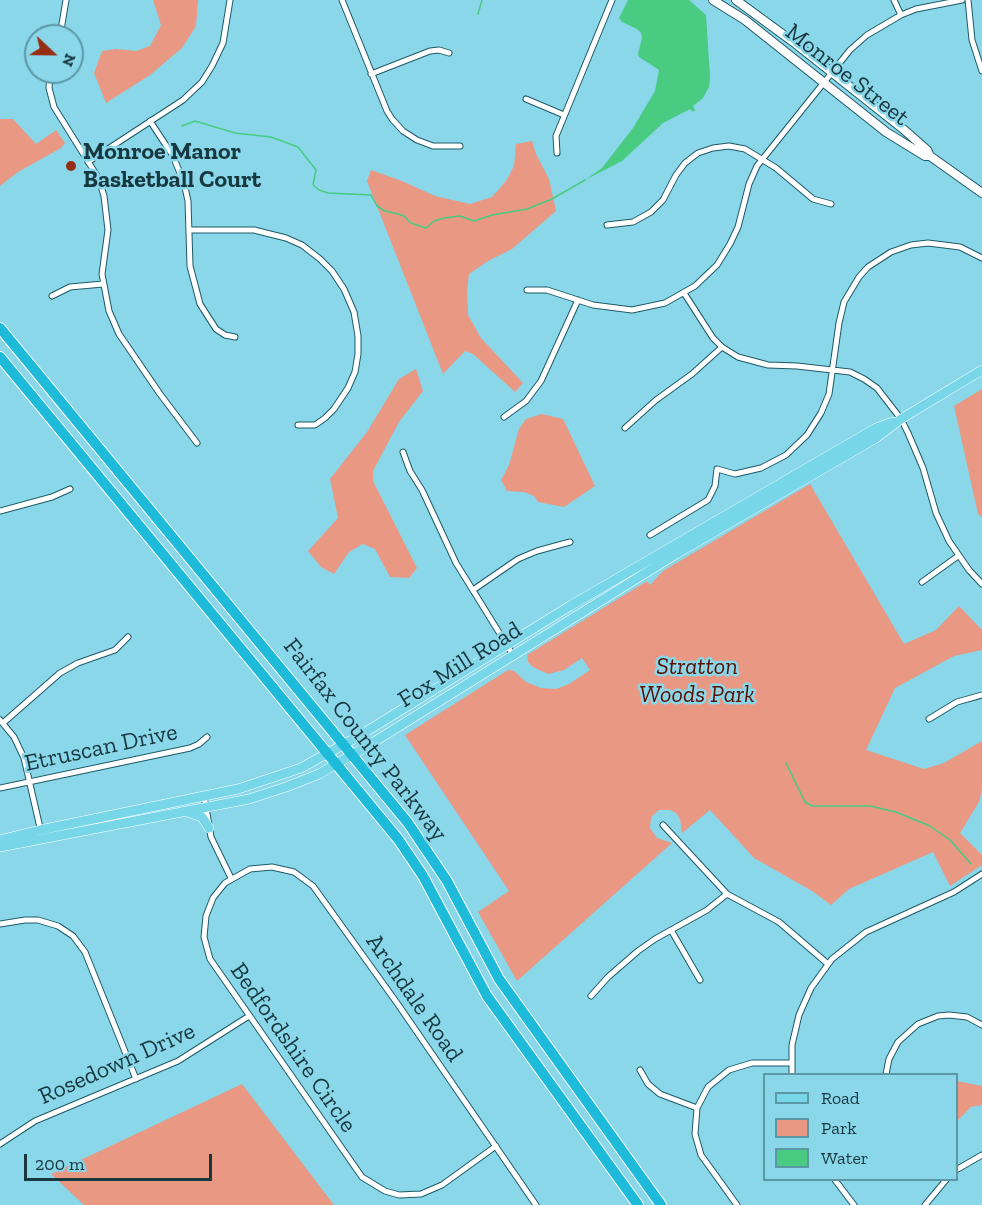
<!DOCTYPE html>
<html>
<head>
<meta charset="utf-8">
<style>
	body { margin:0 }
	#map { position:relative; width:982px; height:1205px; overflow:hidden; background:#8ad7ea; font-family:"Zilla Slab",serif }
	canvas { display:block }
	.legend { position:absolute; left:763px; top:1073px; width:195px; height:108px; box-sizing:border-box; background:#8ad7ea; border:2px solid #5c97a6; margin:0; padding:8px 10px; list-style:none; font-size:18px; color:#183840 }
	.legend li { display:flex; align-items:center; gap:12px; height:30px }
	.legend b { width:30px; border:2px solid #5c97a6 }
	.north { position:absolute; left:24px; top:24px; width:60px; height:60px; box-sizing:border-box; background:#8ad7ea; border:2px solid #5c97a6; border-radius:50%; rotate:112deg; font-size:16px; font-weight:700; line-height:24px; text-align:center; color:#183840 }
	.north::after { content:''; display:block; margin:auto; width:21px; height:27px; background:#962e13; clip-path:polygon(50% 0,100% 100%,50% 72%,0 100%) }
	.scale { position:absolute; left:24px; top:1154px; width:188px; height:27px; box-sizing:border-box; border:3px solid #183840; border-top:0; padding-left:8px; font-size:18px; line-height:21px; white-space:nowrap; color:#183840; -webkit-text-stroke:4px #8ad7ea; paint-order:stroke }
</style>
</head>
<body>
<div id="map">
<canvas width="982" height="1205"></canvas>
<ul class="legend">
<li><b style="height:8px;background:#77d6e8"></b>Road</li>
<li><b style="height:16px;background:#e89883"></b>Park</li>
<li><b style="height:16px;background:#49cb82"></b>Water</li>
</ul>
<div class="north">N</div>
<div class="scale">200 m</div>
</div>
<script>
const c = document.querySelector('canvas').getContext('2d');
c.lineJoin = 'round';
function paint(path, color) { c.fillStyle = color; c.fill(path, 'evenodd'); }
const shape = rows => new Path2D(rows.map(r => 'M' + r).join(''));
function stroke(path, color, width, dash) { c.strokeStyle = color; c.lineWidth = width; c.lineCap = dash ? 'butt' : 'round'; c.setLineDash(dash || []); c.stroke(path); }
function drawText(font, color, halo, rows, align = 'center') {
  c.font = font + ' "Zilla Slab",serif'; c.lineWidth = 5; c.setLineDash([]); c.textBaseline = 'middle'; c.strokeStyle = halo; c.fillStyle = color; for (const [text, x, y, turn = 0] of rows) {
    c.save(); c.translate(x, y); c.rotate((+turn || 0) * Math.PI / 180); c.textAlign = isNaN(turn) ? turn : align; if (halo) c.strokeText(text, 0, 0); c.fillText(text, 0, 0); c.restore();
  }
}
const green = shape([
	[153,0,198,0,196,26,182,48,150,75,106,103,94,73,102,51,116,49,136,51,150,46,161,25],
	[0,119,13,119,36,144,56,130,65,143,61,148,18,172,0,186],
	[532,141,536,154,549,179,556,211,512,249,488,261,469,274,467,291,468,315,481,338,523,383,515,392,473,354,465,351,443,374,367,181,371,170,402,181,435,196,470,204,492,197,506,181,514,166,516,144],
	[416,369,423,391,399,422,373,471,373,481,417,568,409,578,390,577,375,549,363,544,349,552,334,574,321,567,308,551,338,518,330,479,367,432,399,379],
	[982,389,982,517,978,514,954,406],
	[542,414,563,419,595,486,564,507,538,502,534,496,524,492,507,491,501,480,509,465,519,429,526,419],
	[810,484,904,644,936,630,959,606,982,630,982,650,954,656,895,688,866,750,924,769,944,763,982,741,982,790,979,802,960,833,982,855,982,865,950,886,933,852,849,889,831,905,812,891,754,858,710,810,682,833,680,819,676,813,670,810,659,810,651,817,650,828,657,838,672,843,517,981,478,912,509,891,405,735,508,670,514,671,526,682,541,688,556,689,569,684,590,670,582,658,564,670,548,674,533,667,528,662,527,655,647,581,650,585,663,571],
	[957,1081,982,1086,982,1105,971,1107,957,1121],
	[242,1084,334,1205,84,1205,51,1174]
]);
const water = shape([
	[628,0,689,0,706,15,710,77,709,87,703,98,693,106,695,110,693,112,690,109,663,123,622,161,585,180,602,168,633,128,655,91,659,70,639,57,638,54,642,38,641,33,637,29,622,22,619,18]
]);
const stream = shape([
	[478,14,482,0],
	[182,126,195,121,235,133,271,137,298,147,316,170,313,185,319,190,328,193,371,195,377,206,385,211,398,214,404,216,411,223,426,228,434,221,444,218,460,216,474,221,492,215,527,209,552,199,585,180],
	[786,763,805,802,812,806,870,806,896,812,930,826,950,840,971,864]
]);
const street = shape([
	[342,0,387,111,392,119,403,131,417,140,433,146,460,146],
	[894,0,901,15],
	[968,0,972,40,982,71],
	[60,36,66,0],
	[50,72,49,88,54,107,99,179,104,196,108,230,102,274,109,311,119,334,160,394,197,443],
	[371,74,430,51,439,50,449,53],
	[526,99,564,115],
	[150,121,173,156,184,183,188,201,190,266,200,304,216,329,225,335,235,337],
	[557,153,556,136,612,0],
	[88,162,183,100,202,82,212,66,223,43,230,0],
	[607,225,633,222,651,212,663,200,676,175,685,163,698,153,713,148,729,146,745,149,776,168,813,199,831,204],
	[189,230,254,230,286,238,302,245,320,259,332,271,344,289,354,312,358,336,358,354,355,372,348,388,334,409,325,418,315,425,298,425],
	[527,290,547,290,593,305,632,310,665,303,695,286,717,265,730,244,738,227,749,184,757,166,850,50,867,35,901,15,916,9,962,0],
	[684,293,713,338,722,347,738,357,768,365,797,366,850,372,864,379,877,388,901,419,908,433,923,468,936,513,949,541,969,570,982,584],
	[52,296,70,287,103,284],
	[504,417,526,401,541,381,578,300],
	[625,428,656,400,692,374,722,347],
	[403,452,410,471,422,490,456,563,513,655],
	[0,511,52,497,70,489],
	[650,535,708,500,715,486,717,469,735,474,761,468,786,455,807,435,821,413,829,394,839,323,844,302,859,277,868,267,891,252,911,245,928,243,960,247,982,258],
	[922,582,958,556],
	[473,590,518,559,537,551,570,542],
	[929,719,957,702,982,695],
	[0,720,14,737,24,758,41,832],
	[3,723,60,673,78,663,115,650,128,637],
	[0,788,190,748,199,744,207,737],
	[204,796,211,837,231,878],
	[663,825,727,894,779,922,828,964],
	[0,924,25,920,38,920,58,926,73,936,85,952,136,1079],
	[671,930,700,980],
	[591,996,608,977,638,951,655,939,707,910,727,894],
	[640,1070,648,1084,660,1094,697,1108],
	[792,1074,792,1045,799,1015,811,988,832,959,866,932,954,892,982,874],
	[886,1074,889,1059,898,1042,918,1024,938,1016,949,1015,967,1017,982,1025],
	[0,1144,35,1121,178,1061,249,1016],
	[496,1146,442,1185,421,1194,399,1195,385,1191,362,1177,210,959,204,937,206,916,213,898,225,883,250,869,272,867,294,872,313,886,397,1003,536,1205],
	[956,1170,982,1155],
	[835,1180,854,1205],
	[737,1205,701,1155,695,1134,697,1108,708,1087,729,1070,752,1063,792,1063],
	[925,1205,946,1180]
]);
const secondary = shape([
	[713,0,745,20,886,132,925,156,930,156],
	[736,0,796,44,902,128,927,150,930,156,982,193]
]);
const primary = shape([
	[190,813,202,817,209,828],
	[0,840,40,830,238,789,301,768,359,736,570,606,876,428,893,422],
	[0,847,249,799,286,787,319,774,369,745,676,554,876,438,901,419,982,370]
]);
const highway = shape([
	[0,328,408,823,447,881,499,979,661,1205],
	[0,357,398,839,423,876,487,996,638,1205]
]);
const markers = [
	[71,166,6,"#962e13"]
];
const streetNames = [
	["Monroe Street",847,75,38],
	["Fox Mill Road",460,665,-32],
	["Fairfax County Parkway",365,740,52],
	["Etruscan Drive",101,748,-12],
	["Archdale Road",414,998,55],
	["Bedfordshire Circle",293,1048,55],
	["Rosedown Drive",117,1064,-24]
];
const poiNames = [
	["Monroe Manor",83,152],
	["Basketball Court",83,180]
];
const parkNames = [
	["Stratton",697,667],
	["Woods Park",697,695]
];
paint(green, '#e89883');
paint(water, '#49cb82');
stroke(stream, '#49cb82', 1.5);
stroke(street, '#1d5a67', 7);
stroke(secondary, '#1d5a67', 10);
stroke(primary, '#fff', 10);
stroke(highway, '#fff', 12);
stroke(street, '#fff', 5);
stroke(secondary, '#fff', 8);
stroke(primary, '#77d6e8', 9);
stroke(highway, '#1dbbd9', 10);
for (const [x, y, r, color] of markers) { const dot = new Path2D(); dot.arc(x, y, r, 0, 2 * Math.PI); c.fillStyle = color; c.fill(dot); stroke(dot, '#8ad7ea', 2); }
drawText('24px', '#183840', '#8ad7ea', streetNames);
drawText('bold 24px', '#183840', '#8ad7ea', poiNames, 'left');
drawText('italic 24px', '#5b0f00', '#8ad7ea', parkNames);
</script>
</body>
</html>
